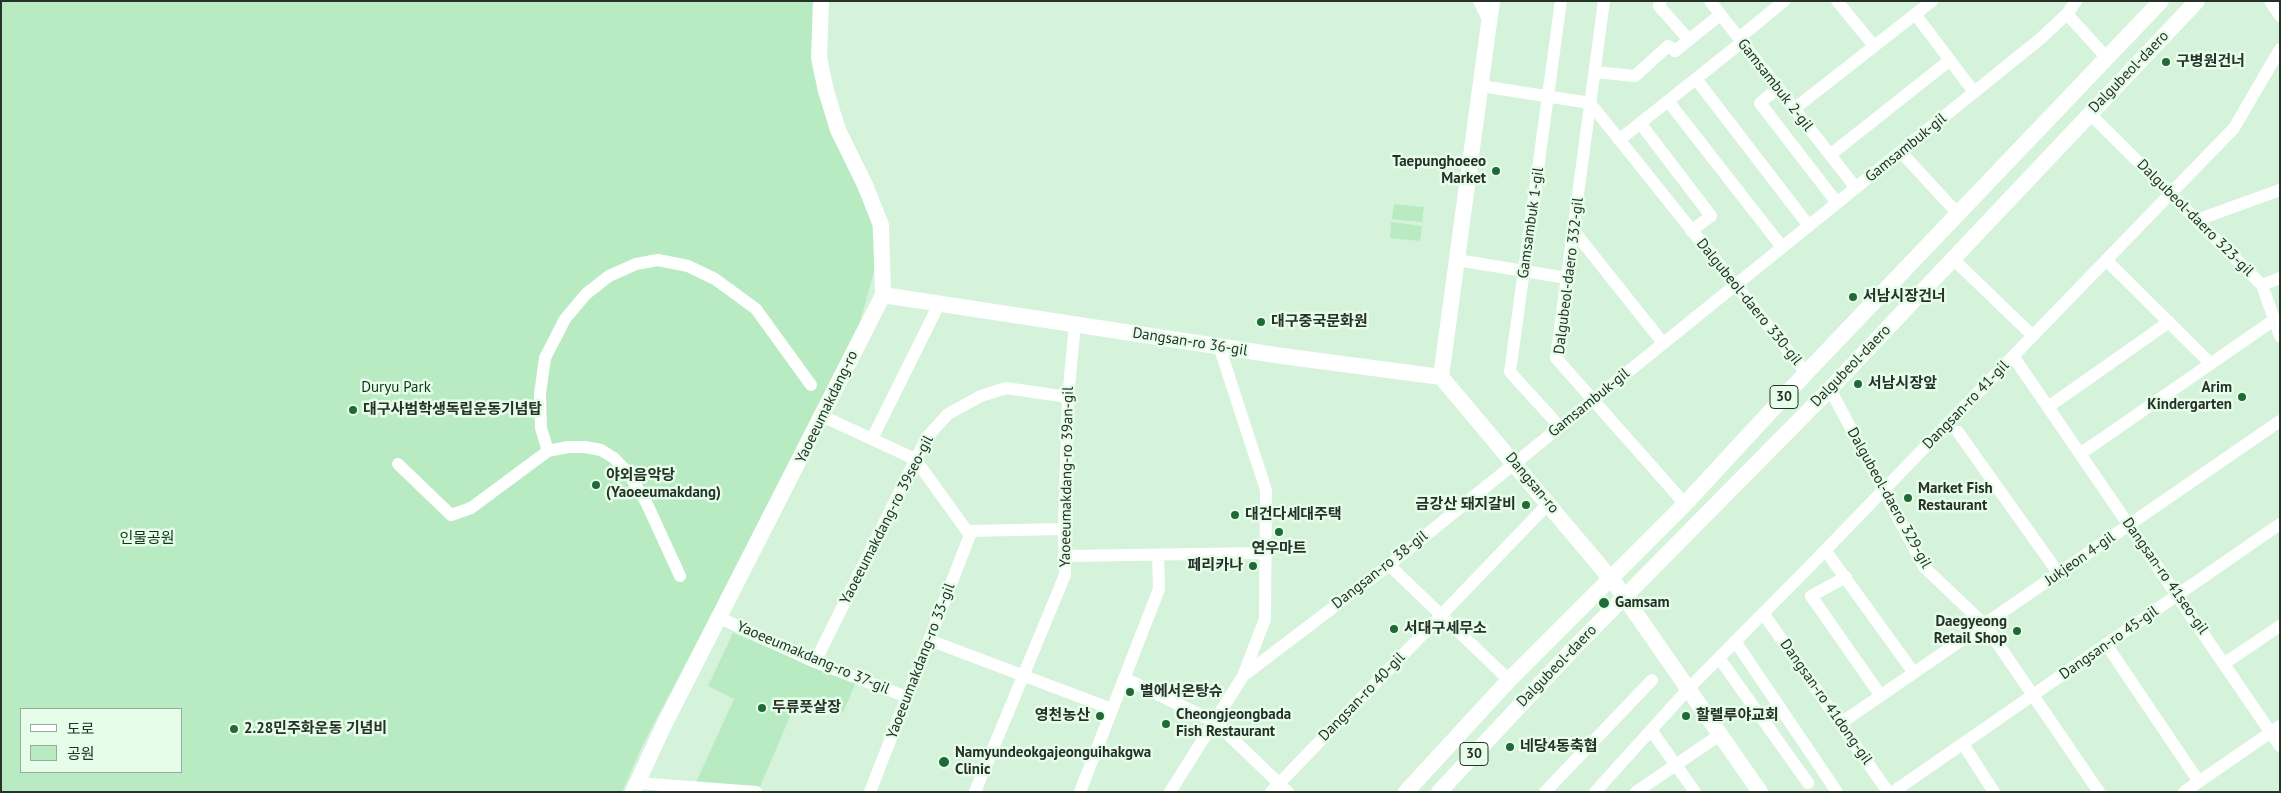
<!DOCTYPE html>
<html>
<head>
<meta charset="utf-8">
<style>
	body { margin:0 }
	#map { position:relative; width:2281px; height:793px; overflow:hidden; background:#d5f2da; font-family:"PT Sans","Noto Sans KR",sans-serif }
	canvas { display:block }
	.frame { position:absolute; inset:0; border:2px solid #263128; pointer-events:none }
	.legend { position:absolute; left:20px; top:708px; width:162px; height:65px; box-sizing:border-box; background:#e6fdea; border:1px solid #99ab9c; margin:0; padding:6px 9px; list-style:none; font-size:15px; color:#263128 }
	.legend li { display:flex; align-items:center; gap:10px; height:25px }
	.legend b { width:25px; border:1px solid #99ab9c }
</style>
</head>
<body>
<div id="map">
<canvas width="2281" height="793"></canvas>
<div class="frame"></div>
<ul class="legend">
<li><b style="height:6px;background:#fff"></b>도로</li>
<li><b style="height:14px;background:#b8ebc2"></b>공원</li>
</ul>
</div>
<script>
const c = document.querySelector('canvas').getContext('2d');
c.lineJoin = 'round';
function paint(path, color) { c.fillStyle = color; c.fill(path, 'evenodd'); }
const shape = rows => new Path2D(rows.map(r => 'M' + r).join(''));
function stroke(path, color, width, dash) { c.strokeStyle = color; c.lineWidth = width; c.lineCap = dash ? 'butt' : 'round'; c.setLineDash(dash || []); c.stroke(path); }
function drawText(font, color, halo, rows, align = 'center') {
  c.font = font + ' "PT Sans","Noto Sans KR",sans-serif'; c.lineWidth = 5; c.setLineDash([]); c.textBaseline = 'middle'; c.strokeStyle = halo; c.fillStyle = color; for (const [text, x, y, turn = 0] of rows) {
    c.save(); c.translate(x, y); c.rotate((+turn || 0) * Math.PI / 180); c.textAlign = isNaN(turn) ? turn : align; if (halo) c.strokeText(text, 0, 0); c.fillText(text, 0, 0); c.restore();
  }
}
const green = shape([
	[1,1,816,1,815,57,872,225,875,268,860,322,776,494,644,742,622,792,1,792],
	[21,709,181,709,181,772,21,772],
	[1394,204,1424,207,1422,222,1392,219],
	[1391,222,1422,226,1420,241,1390,238],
	[733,633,855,684,843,713,796,702,760,787,694,787,734,699,708,686]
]);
const minor = shape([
	[1479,1,1489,21],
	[1604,1,1556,358,1685,504],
	[1661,1,1659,6,1689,40],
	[1710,1,1856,188],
	[1837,1,1874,46],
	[2270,1,2280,16],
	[1915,14,1974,92],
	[2067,14,2106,57],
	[1739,38,1784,1],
	[1595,72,1635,76,1668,46,1675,51,1720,15],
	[1696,79,1809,226],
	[1481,86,1590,103,1806,373],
	[1778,88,1760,103,1837,203],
	[1668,101,1782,247],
	[1794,109,1932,1],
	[2089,113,2262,285,2280,336],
	[1640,123,1711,216,1691,231],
	[1619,140,1742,42],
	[1901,152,1958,214],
	[1830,155,1950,60],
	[2197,220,2280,190],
	[1573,230,1663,343],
	[1953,259,2033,336],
	[1457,260,1567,278],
	[2106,260,2211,364],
	[2262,285,2280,278],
	[2013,356,2280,746],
	[1830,389,1924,567,1985,625,2099,792],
	[2048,407,2169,322],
	[822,416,915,459,970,535,870,792],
	[1560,427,1510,372,1561,1],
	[1958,432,2059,574],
	[872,439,939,304],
	[548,451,568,447,585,447,601,450,614,458,629,474,647,504,680,576],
	[2080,454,2274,320],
	[398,464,451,515,471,508,548,451,541,428,540,394,545,358,565,319,586,294,609,276,636,264,658,260,688,266,715,279,756,309,811,385],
	[967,531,1064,529],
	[1825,550,1914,673],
	[1064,556,1266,553],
	[1389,565,1509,680],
	[1846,577,1811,596,1881,696],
	[1763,613,1888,792],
	[720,618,815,662,907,697],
	[929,640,1112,709],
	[1735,641,1837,792],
	[2106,644,2199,782],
	[1719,658,1808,783],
	[815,662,927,437,948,414,981,396,1006,388,1068,397],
	[2225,663,2280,626],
	[1243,676,1389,565,2040,39,2067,14,2076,1],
	[1124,678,1215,722,1288,792],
	[1841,723,2280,421],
	[1651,730,1695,792],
	[1963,744,1994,792],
	[637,783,756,792],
	[975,792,1065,575,1064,529,1068,397,1075,324],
	[1080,792,1159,589,1158,555],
	[1170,792,1243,676,1265,619,1266,490,1219,346],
	[1271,792,1549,503],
	[1545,792,1652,680],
	[1595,792,1689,688,1809,567,2234,128,2280,49],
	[1636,792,1721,734],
	[1893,792,2280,524],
	[2184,792,2280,726]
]);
const major = shape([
	[1492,1,1441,377,1616,585,1760,792],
	[883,295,1282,356,1441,377],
	[633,792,663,727,883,295,881,225,865,185,838,130,826,91,819,58,821,1],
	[1406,792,1509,680,1685,504,1806,373,2161,1],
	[1439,792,1573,649,1830,389,2197,1]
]);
const markers = [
	[2166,62,5,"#206a37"],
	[1496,171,5,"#206a37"],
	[1853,297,5,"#206a37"],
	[1261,322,5,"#206a37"],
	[1858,384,5,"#206a37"],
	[2242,397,5,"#206a37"],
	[353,410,5,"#206a37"],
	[596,485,5,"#206a37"],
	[1908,498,5,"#206a37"],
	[1526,505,5,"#206a37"],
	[1235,515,5,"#206a37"],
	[1279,532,5,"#206a37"],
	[1253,566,5,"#206a37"],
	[1604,603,6,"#206a37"],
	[1394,629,5,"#206a37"],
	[2017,631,5,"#206a37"],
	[1130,692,5,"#206a37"],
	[762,708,5,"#206a37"],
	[1100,716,5,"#206a37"],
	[1686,716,5,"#206a37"],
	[1166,724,5,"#206a37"],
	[234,729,5,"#206a37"],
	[1510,747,5,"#206a37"],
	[944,762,6,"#206a37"]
];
const shields = [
	[1784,397,28],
	[1474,754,28]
];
const shieldNames = [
	["30",1784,397],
	["30",1474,754]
];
const poiNames = [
	["구병원건너",2176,62],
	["Taepunghoeeo",1486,162,"right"],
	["Market",1486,179,"right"],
	["서남시장건너",1863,297],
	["대구중국문화원",1271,322],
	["서남시장앞",1868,384],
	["Arim",2232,388,"right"],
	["Kindergarten",2232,405,"right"],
	["대구사범학생독립운동기념탑",363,410],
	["야외음악당",606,476],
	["(Yaoeeumakdang)",606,493],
	["Market Fish",1918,489],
	["Restaurant",1918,506],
	["금강산 돼지갈비",1516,505,"right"],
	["대건다세대주택",1245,515],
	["연우마트",1279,549,"center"],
	["페리카나",1243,566,"right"],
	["Gamsam",1615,603],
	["Daegyeong",2007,622,"right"],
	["Retail Shop",2007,639,"right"],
	["서대구세무소",1404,629],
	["별에서온탕슈",1140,692],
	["두류풋살장",772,708],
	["Cheongjeongbada",1176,715],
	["Fish Restaurant",1176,732],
	["영천농산",1090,716,"right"],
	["할렐루야교회",1696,716],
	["2.28민주화운동 기념비",244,729],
	["네당4동축협",1520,747],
	["Namyundeokgajeonguihakgwa",955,753],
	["Clinic",955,770]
];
const streetNames = [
	["Dalgubeol-daero",2129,72,-46],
	["Gamsambuk 2-gil",1775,85,52],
	["Gamsambuk-gil",1906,148,-39],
	["Dalgubeol-daero 323-gil",2195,218,45],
	["Gamsambuk 1-gil",1531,223,-82],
	["Dalgubeol-daero 332-gil",1569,276,-83],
	["Dalgubeol-daero 330-gil",1749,302,51],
	["Dangsan-ro 36-gil",1190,342,9],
	["Dalgubeol-daero",1851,366,-46],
	["Gamsambuk-gil",1589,403,-39],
	["Dangsan-ro 41-gil",1966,405,-46],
	["Yaoeeumakdang-ro",827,407,-64],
	["Yaoeeumakdang-ro 39an-gil",1067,477,-89],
	["Dangsan-ro",1532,483,50],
	["Dalgubeol-daero 329-gil",1889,498,61],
	["Yaoeeumakdang-ro 39seo-gil",887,520,-63],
	["Jukjeon 4-gil",2080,559,-35],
	["Dangsan-ro 38-gil",1380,570,-38],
	["Dangsan-ro 41seo-gil",2165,576,55],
	["Dangsan-ro 45-gil",2109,643,-35],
	["Yaoeeumakdang-ro 37-gil",813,658,23],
	["Yaoeeumakdang-ro 33-gil",921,661,-69],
	["Dalgubeol-daero",1557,666,-46],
	["Dangsan-ro 40-gil",1362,697,-46],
	["Dangsan-ro 41dong-gil",1826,702,55]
];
const parkNames = [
	["Duryu Park",396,388],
	["인물공원",147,539]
];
paint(green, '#b8ebc2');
stroke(minor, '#fff', 12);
stroke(major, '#fff', 16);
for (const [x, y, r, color] of markers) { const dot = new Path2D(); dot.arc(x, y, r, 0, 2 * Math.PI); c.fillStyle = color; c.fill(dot); stroke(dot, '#e6fdea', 2); }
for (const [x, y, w] of shields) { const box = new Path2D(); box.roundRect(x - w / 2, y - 11.5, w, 23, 4); c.fillStyle = '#e6fdea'; c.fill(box); stroke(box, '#263128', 1); }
drawText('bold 14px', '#263128', null, shieldNames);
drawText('bold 15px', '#263128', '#e6fdea', poiNames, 'left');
drawText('15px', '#263128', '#e6fdea', streetNames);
drawText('15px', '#0f3319', '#e6fdea', parkNames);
</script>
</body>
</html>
